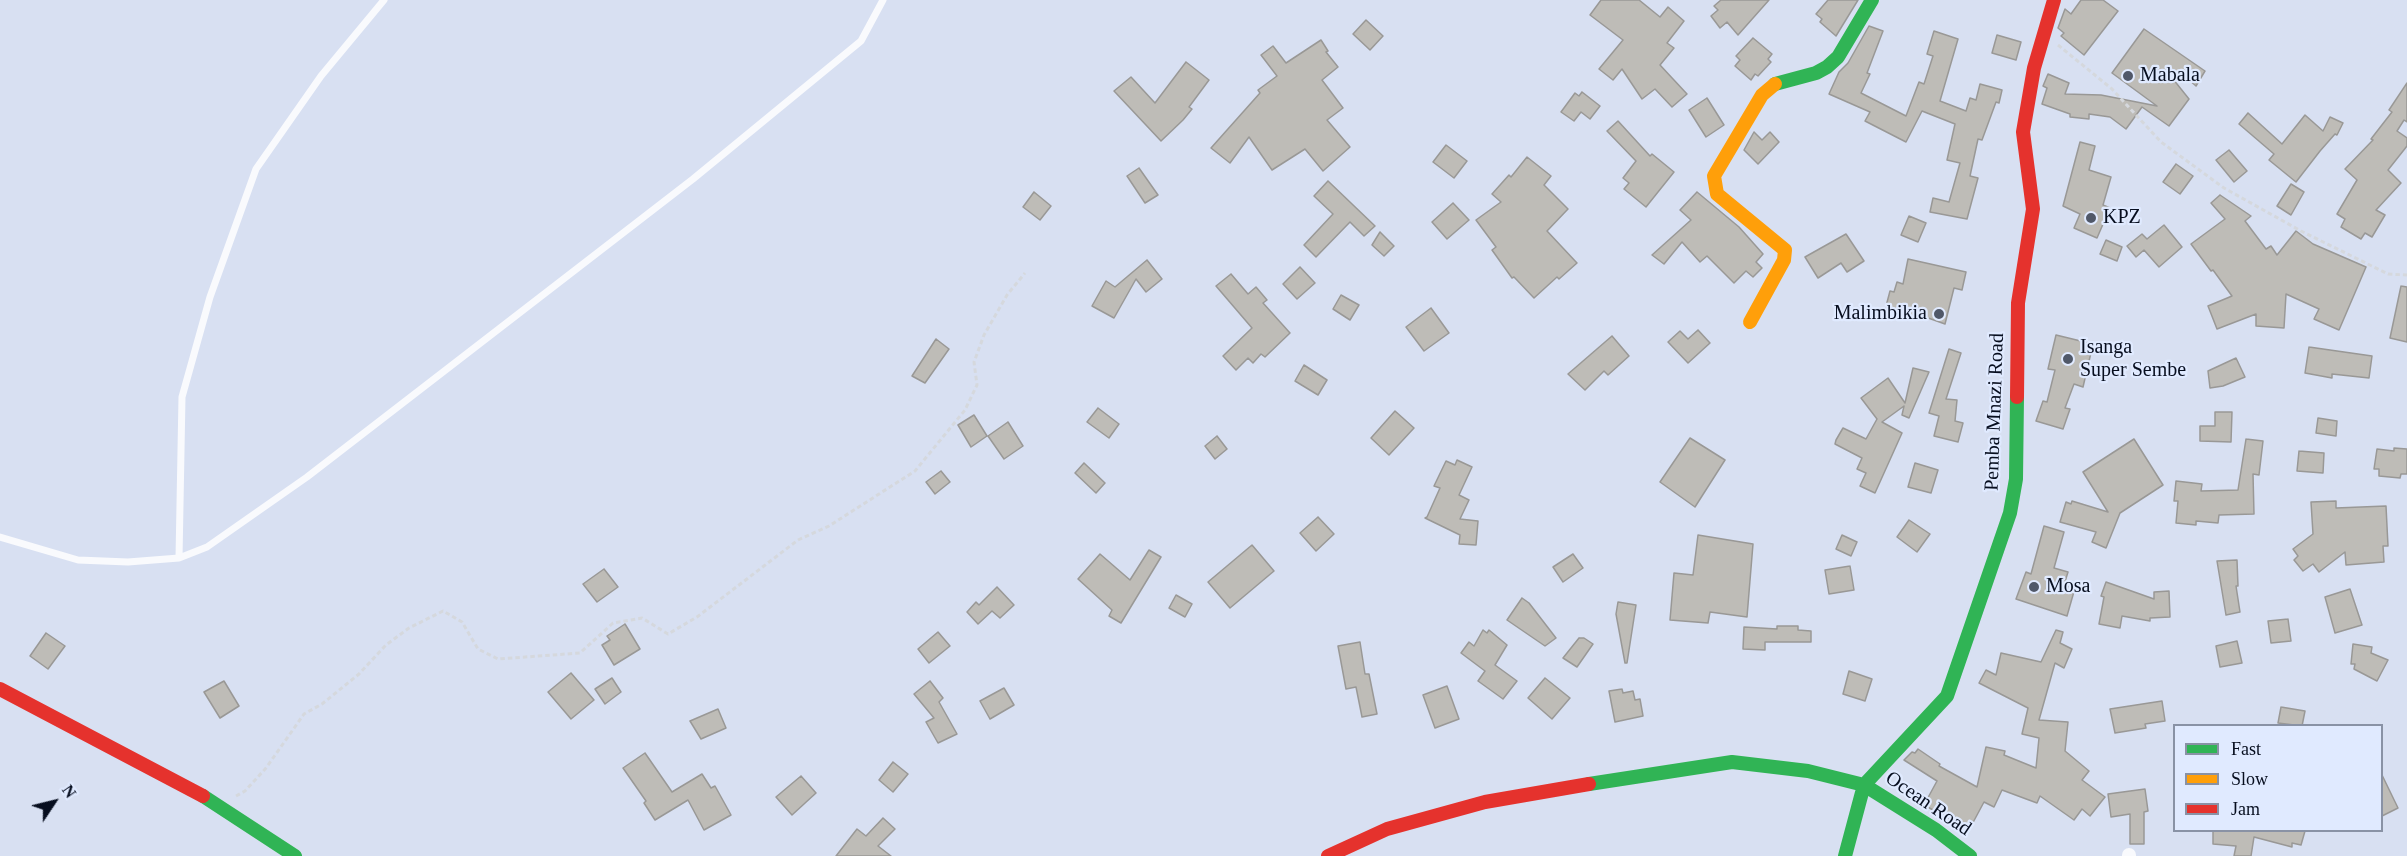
<!DOCTYPE html>
<html>
<head>
<meta charset="utf-8">
<style>
	body { margin:0 }
	#map { position:relative; width:2407px; height:856px; overflow:hidden; background:#d8e0f2; font-family:Georgia,serif }
	canvas { display:block }
	.legend { position:absolute; left:2173px; top:724px; width:210px; height:108px; box-sizing:border-box; background:#e0eaff; border:2px solid #8992a5; margin:0; padding:8px 10px; list-style:none; font-size:18px; color:#070e1f }
	.legend li { display:flex; align-items:center; gap:12px; height:30px }
	.legend b { width:30px; border:2px solid #8992a5 }
	.north { position:absolute; left:24px; top:772px; width:60px; height:60px; -webkit-text-stroke:4px #e0eaff; paint-order:stroke; rotate:55deg; font-size:16px; font-weight:700; line-height:24px; text-align:center; color:#070e1f }
	.north::after { content:''; display:block; margin:auto; width:21px; height:27px; background:#070e1f; clip-path:polygon(50% 0,100% 100%,50% 72%,0 100%) }
</style>
</head>
<body>
<div id="map">
<canvas width="2407" height="856"></canvas>
<ul class="legend">
<li><b style="height:8px;background:#30b455"></b>Fast</li>
<li><b style="height:8px;background:#ff9f0a"></b>Slow</li>
<li><b style="height:8px;background:#e5322d"></b>Jam</li>
</ul>
<div class="north">N</div>
</div>
<script>
const c = document.querySelector('canvas').getContext('2d');
c.lineJoin = 'round';
function paint(path, color) { c.fillStyle = color; c.fill(path, 'evenodd'); }
const shape = rows => new Path2D(rows.map(r => 'M' + r).join(''));
function stroke(path, color, width, dash) { c.strokeStyle = color; c.lineWidth = width; c.lineCap = dash ? 'butt' : 'round'; c.setLineDash(dash || []); c.stroke(path); }
function drawText(font, color, halo, rows, align = 'center') {
  c.font = font + ' Georgia,serif'; c.lineWidth = 4.5; c.setLineDash([]); c.textBaseline = 'middle'; c.strokeStyle = halo; c.fillStyle = color; for (const [text, x, y, turn = 0] of rows) {
    c.save(); c.translate(x, y); c.rotate((+turn || 0) * Math.PI / 180); c.textAlign = isNaN(turn) ? turn : align; if (halo) c.strokeText(text, 0, 0); c.fillText(text, 0, 0); c.restore();
  }
}
const building = shape([
	[1601,0,1639,0,1660,17,1668,7,1684,21,1667,43,1674,48,1660,65,1687,94,1672,107,1655,89,1642,99,1622,69,1613,80,1599,69,1623,40,1590,15,1601,0],
	[1721,0,1769,0,1738,35,1727,22,1720,28,1711,16,1718,10,1714,6,1721,0],
	[1828,0,1858,0,1836,36,1820,22,1822,19,1816,14,1828,0],
	[2081,0,2103,0,2118,11,2084,55,2061,36,2064,33,2058,28,2065,9,2071,14,2081,0],
	[1366,20,1383,36,1370,50,1353,34,1366,20],
	[1869,26,1883,31,1867,73,1870,74,1861,93,1906,116,1919,82,1924,84,1933,56,1927,54,1934,31,1958,39,1940,101,1966,111,1970,98,1976,100,1980,84,2002,90,1999,103,1996,102,1982,140,1978,139,1970,176,1978,178,1967,219,1930,212,1933,198,1949,202,1960,163,1947,160,1955,124,1922,111,1906,142,1865,121,1870,112,1829,94,1839,72,1848,63,1869,26],
	[2144,29,2205,71,2196,86,2180,72,2173,79,2189,99,2169,126,2142,107,2126,129,2110,117,2089,114,2089,119,2070,117,2070,114,2042,104,2047,88,2043,86,2048,74,2069,83,2065,94,2101,95,2157,106,2112,73,2144,29],
	[1997,35,2021,42,2016,60,1992,53,1997,35],
	[1753,38,1772,54,1768,59,1771,62,1758,76,1755,74,1751,80,1735,66,1740,60,1736,56,1753,38],
	[1321,40,1328,51,1326,52,1338,67,1322,80,1343,108,1327,120,1350,147,1323,171,1305,149,1272,170,1249,137,1230,163,1211,148,1260,93,1258,90,1277,76,1261,55,1273,46,1286,63,1321,40],
	[1186,62,1209,80,1189,107,1192,109,1183,120,1161,141,1114,91,1131,77,1155,103,1186,62],
	[2407,83,2407,122,2404,120,2397,131,2407,138,2407,146,2388,170,2401,183,2376,210,2385,215,2372,237,2365,233,2361,239,2341,227,2345,219,2337,214,2357,180,2345,169,2373,140,2371,139,2392,112,2389,110,2407,83],
	[1582,92,1600,106,1590,119,1581,112,1574,121,1561,112,1575,93,1579,96,1582,92],
	[1707,98,1724,125,1706,137,1689,110,1707,98],
	[2248,113,2282,144,2305,115,2323,131,2330,117,2343,123,2337,135,2335,134,2320,151,2296,182,2269,160,2274,154,2239,124,2248,113],
	[1618,121,1650,156,1652,154,1674,172,1646,207,1624,189,1629,183,1623,178,1636,161,1607,131,1618,121],
	[1754,132,1762,140,1770,132,1779,142,1758,164,1744,150,1754,132],
	[2080,142,2095,146,2089,170,2111,177,2103,205,2110,208,2097,238,2074,228,2080,214,2063,206,2080,142],
	[1446,145,1467,161,1454,178,1433,162,1446,145],
	[2229,150,2247,171,2234,182,2216,160,2229,150],
	[1527,157,1551,176,1544,185,1568,209,1547,231,1577,263,1559,279,1557,277,1534,298,1514,277,1512,278,1492,250,1496,247,1476,220,1501,202,1492,194,1509,175,1511,177,1527,157],
	[2176,164,2193,176,2180,194,2163,182,2176,164],
	[1139,168,1158,195,1145,203,1127,176,1139,168],
	[1328,181,1375,226,1364,236,1350,222,1316,257,1304,245,1333,214,1314,196,1328,181],
	[2291,184,2304,192,2291,215,2277,206,2291,184],
	[1034,192,1051,206,1040,220,1023,207,1034,192],
	[1697,192,1739,227,1763,254,1756,262,1762,268,1753,277,1746,271,1734,283,1707,256,1700,262,1682,242,1664,264,1652,255,1691,220,1680,210,1697,192],
	[2220,195,2251,216,2245,221,2266,249,2271,246,2277,255,2296,231,2313,244,2366,267,2339,330,2314,319,2319,309,2286,294,2284,328,2256,326,2256,314,2217,329,2208,306,2232,296,2213,270,2211,271,2191,244,2225,219,2211,203,2220,195],
	[1453,203,1469,220,1447,239,1432,222,1453,203],
	[1909,216,1926,223,1918,242,1901,235,1909,216],
	[2164,225,2182,247,2159,267,2144,250,2136,257,2127,246,2142,234,2147,239,2164,225],
	[1380,232,1394,246,1384,256,1372,245,1380,232],
	[1846,234,1864,261,1847,272,1841,263,1818,278,1805,257,1846,234],
	[2106,240,2122,247,2117,261,2100,254,2106,240],
	[1908,259,1966,272,1962,290,1954,288,1945,324,1917,314,1915,319,1885,310,1890,291,1894,292,1897,282,1903,284,1908,259],
	[1147,260,1162,279,1146,292,1136,279,1114,318,1092,306,1106,281,1115,287,1147,260],
	[1300,267,1315,283,1297,299,1283,284,1300,267],
	[1231,274,1248,294,1256,287,1267,300,1263,303,1290,333,1265,357,1261,354,1253,363,1248,358,1236,370,1223,356,1252,328,1216,286,1231,274],
	[2401,286,2407,287,2407,342,2390,338,2401,286],
	[1341,295,1359,305,1350,320,1333,309,1341,295],
	[1431,308,1449,333,1424,351,1406,327,1431,308],
	[1698,330,1710,343,1688,363,1668,342,1680,331,1688,339,1698,330],
	[2056,335,2093,344,2083,387,2074,384,2065,408,2070,409,2063,429,2036,421,2043,401,2047,402,2055,370,2048,369,2056,335],
	[1612,336,1629,356,1608,375,1604,371,1585,390,1568,374,1612,336],
	[936,339,949,349,925,383,912,376,936,339],
	[2309,347,2372,356,2369,378,2332,374,2332,378,2305,373,2309,347],
	[1949,349,1961,353,1946,399,1957,400,1955,421,1963,423,1958,442,1934,436,1939,416,1929,413,1949,349],
	[2236,358,2245,377,2223,386,2210,388,2208,371,2236,358],
	[1304,365,1327,380,1318,395,1295,381,1304,365],
	[1913,368,1929,372,1909,418,1902,415,1904,406,1882,422,1902,433,1875,493,1860,486,1866,473,1857,469,1862,458,1835,444,1836,440,1843,428,1866,439,1877,419,1861,398,1888,378,1905,403,1913,368],
	[1098,408,1119,424,1109,438,1087,422,1098,408],
	[1395,411,1414,428,1389,455,1371,438,1395,411],
	[2215,412,2232,412,2231,442,2200,441,2200,426,2215,426,2215,412],
	[974,415,987,436,971,447,958,425,974,415],
	[2318,418,2337,421,2336,436,2316,433,2318,418],
	[1008,422,1023,446,1004,459,988,436,1008,422],
	[1217,436,1227,449,1215,459,1205,446,1217,436],
	[1690,438,1725,460,1695,507,1660,482,1690,438],
	[2134,439,2163,485,2120,513,2106,548,2092,542,2096,532,2060,522,2066,502,2071,504,2072,501,2108,512,2083,472,2134,439],
	[2246,439,2263,441,2259,475,2253,474,2254,514,2219,515,2218,523,2196,521,2196,525,2176,523,2178,501,2174,501,2176,481,2202,484,2201,491,2238,490,2246,439],
	[2394,448,2407,449,2407,474,2401,474,2400,478,2379,476,2379,469,2374,469,2377,449,2394,451,2394,448],
	[2299,451,2324,453,2323,473,2297,471,2299,451],
	[1457,460,1472,467,1459,495,1469,500,1460,519,1478,521,1476,545,1459,544,1460,535,1425,518,1427,517,1440,488,1434,486,1446,461,1455,465,1457,460],
	[1084,463,1105,483,1096,493,1075,473,1084,463],
	[1915,463,1938,470,1931,493,1908,487,1915,463],
	[941,471,950,482,935,494,926,482,941,471],
	[2336,501,2336,508,2386,506,2388,546,2383,546,2384,562,2346,565,2345,552,2319,572,2313,564,2303,571,2294,560,2298,556,2293,549,2313,534,2311,502,2336,501],
	[1318,517,1334,534,1316,551,1300,533,1318,517],
	[1909,520,1930,534,1917,552,1897,537,1909,520],
	[2044,526,2064,532,2054,568,2068,572,2064,585,2075,588,2067,616,2016,599,2026,572,2031,574,2044,526],
	[1698,535,1753,544,1747,617,1710,612,1708,623,1670,620,1674,573,1693,575,1698,535],
	[1842,535,1857,542,1851,556,1836,549,1842,535],
	[1252,545,1274,571,1230,608,1208,582,1252,545],
	[1149,550,1161,557,1121,623,1109,616,1112,610,1078,579,1100,554,1130,580,1149,550],
	[1573,554,1583,568,1563,582,1553,567,1573,554],
	[2237,560,2238,586,2236,586,2240,612,2226,615,2217,561,2237,560],
	[1850,566,1854,590,1829,594,1825,570,1850,566],
	[604,569,618,587,597,602,583,584,604,569],
	[2106,582,2154,599,2154,592,2169,591,2170,617,2150,618,2150,621,2122,616,2120,628,2099,624,2104,597,2101,596,2106,582],
	[997,587,1014,605,1000,618,992,611,978,624,967,612,976,602,979,605,997,587],
	[2350,589,2362,625,2335,633,2325,597,2350,589],
	[1176,595,1192,604,1185,617,1169,608,1176,595],
	[1522,598,1529,603,1556,638,1545,646,1507,620,1522,598],
	[1618,602,1636,605,1627,663,1625,663,1616,614,1618,602],
	[2288,619,2291,641,2271,643,2268,621,2288,619],
	[625,624,640,649,614,665,602,645,610,640,607,636,625,624],
	[1777,626,1798,626,1798,630,1811,631,1811,642,1765,642,1765,650,1743,649,1744,627,1777,629,1777,626],
	[1483,630,1487,633,1489,630,1507,645,1495,665,1517,681,1503,699,1478,681,1485,671,1461,653,1469,642,1474,646,1483,630],
	[2056,630,2063,632,2060,643,2072,649,2064,668,2055,663,2039,720,2068,722,2065,751,2089,771,2082,780,2105,797,2090,816,2082,809,2074,820,2040,796,2037,803,2002,790,1994,807,1984,802,1969,830,1924,805,1937,781,1904,760,1912,752,1915,753,1918,749,1940,764,1939,766,1977,787,1986,747,2005,751,2004,755,2036,768,2039,738,2022,734,2028,708,1979,683,1986,670,1996,675,2001,653,2041,662,2056,630],
	[938,632,950,646,929,663,918,649,938,632],
	[46,633,65,646,48,669,30,656,46,633],
	[1579,638,1584,638,1593,644,1577,667,1563,658,1579,638],
	[2237,641,2242,663,2220,667,2216,646,2237,641],
	[1360,642,1365,674,1369,674,1377,714,1362,717,1356,687,1346,689,1338,646,1360,642],
	[2353,644,2372,647,2371,653,2388,660,2377,681,2354,669,2355,664,2351,664,2353,644],
	[1849,671,1872,679,1865,701,1843,694,1849,671],
	[571,673,594,700,571,719,548,692,571,673],
	[612,678,621,692,605,704,595,689,612,678],
	[1545,678,1570,698,1552,719,1528,698,1545,678],
	[224,681,239,706,220,718,204,692,224,681],
	[930,681,943,698,939,702,957,734,938,743,926,722,934,718,914,694,930,681],
	[1447,686,1459,719,1435,728,1423,695,1447,686],
	[1004,688,1014,705,990,719,980,701,1004,688],
	[1622,689,1623,693,1633,691,1635,700,1640,699,1643,716,1615,722,1609,691,1622,689],
	[2162,701,2165,721,2145,724,2146,728,2115,733,2110,709,2162,701],
	[2281,707,2305,711,2302,726,2278,723,2281,707],
	[718,709,726,728,701,739,690,721,718,709],
	[645,753,672,792,702,774,711,788,715,786,731,815,704,830,688,800,655,820,644,803,646,801,623,768,645,753],
	[893,762,908,774,893,792,879,780,893,762],
	[2382,775,2398,808,2382,816,2382,775],
	[801,776,816,793,792,815,776,797,801,776],
	[2145,789,2148,811,2144,812,2144,844,2130,844,2130,814,2111,817,2108,794,2145,789],
	[883,818,895,829,878,846,891,856,836,856,857,829,866,836,883,818],
	[2213,831,2305,831,2301,845,2292,843,2292,847,2254,837,2251,856,2234,856,2236,846,2213,844,2213,831]
]);
const path = shape([
	[2058,45,2112,89,2161,142,2224,188,2301,231,2388,274,2407,275],
	[236,796,245,791,266,768,304,714,322,704,359,674,386,645,409,628,443,611,462,622,478,649,498,659,580,653,613,623,642,618,668,634,697,617,798,540,829,526,915,471,965,410,977,385,974,362,984,335,1007,295,1025,273]
]);
const lane = shape([
	[0,537,78,560,128,562,179,558,207,547,307,477,693,179,861,41,883,0],
	[179,558,182,397,210,297,256,169,321,76,384,0]
]);
const street = shape([
	[2129,855,2129,856]
]);
const fast = shape([
	[1775,84,1816,73,1827,67,1838,57,1872,0],
	[1589,784,1732,762,1808,771,1864,785,1936,830,1970,856],
	[203,796,295,856],
	[1845,856,1864,785,1947,696,2010,513,2016,479,2017,397]
]);
const slow = shape([
	[1750,322,1784,260,1785,250,1717,194,1714,176,1762,95,1775,84]
]);
const jam = shape([
	[2017,397,2018,303,2033,209,2023,132,2034,68,2054,0],
	[0,689,203,796],
	[1328,856,1387,829,1485,802,1589,784]
]);
const markers = [
	[2128,76,6,"#505869"],
	[2091,218,6,"#505869"],
	[1939,314,6,"#505869"],
	[2068,359,6,"#505869"],
	[2034,587,6,"#505869"]
];
const poiNames = [
	["Mabala",2140,76],
	["KPZ",2103,218],
	["Malimbikia",1927,314,"right"],
	["Isanga",2080,348],
	["Super Sembe",2080,371],
	["Mosa",2046,587]
];
const streetNames = [
	["Pemba Mnazi Road",1995,412,-88],
	["Ocean Road",1928,804,34]
];
paint(building, '#bebcb7');
stroke(building, '#999896', 1.5);
stroke(path, '#d5d8dd', 3, [4.5, 3]);
stroke(lane, '#f9fafd', 7);
stroke(street, '#f9fafd', 14);
stroke(fast, '#30b455', 14);
stroke(slow, '#ff9f0a', 14);
stroke(jam, '#e5322d', 14);
for (const [x, y, r, color] of markers) { const dot = new Path2D(); dot.arc(x, y, r, 0, 2 * Math.PI); c.fillStyle = color; c.fill(dot); stroke(dot, '#e0eaff', 2); }
drawText('20px', '#070e1f', '#e0eaff', poiNames, 'left');
drawText('20px', '#070e1f', '#e0eaff', streetNames);
</script>
</body>
</html>
